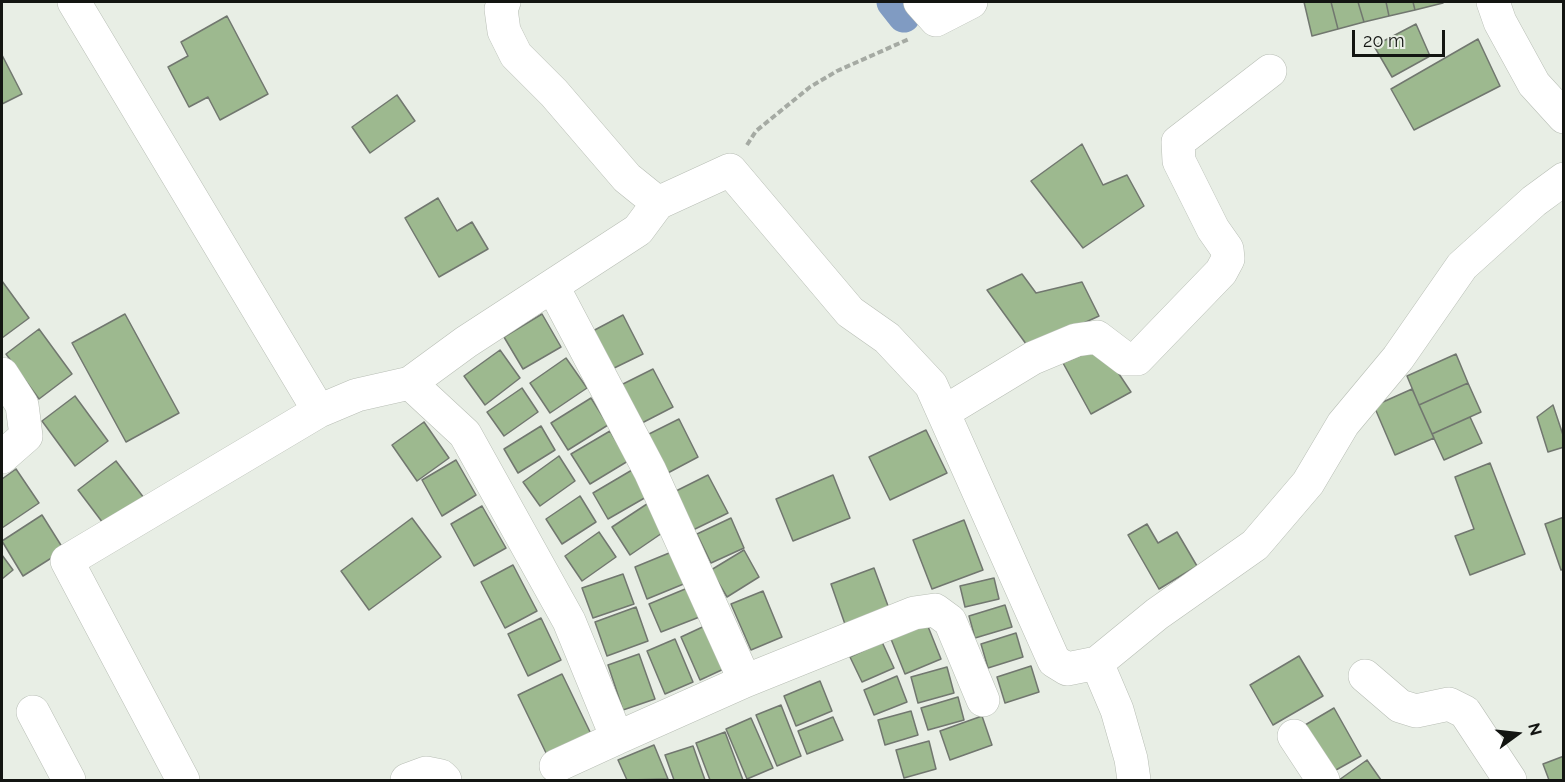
<!DOCTYPE html>
<html>
<head>
<meta charset="utf-8">
<style>
	body { margin:0 }
	#map { position:relative; width:1565px; height:782px; overflow:hidden; background:#e8eee5; font-family:Raleway,sans-serif }
	canvas { display:block }
	.frame { position:absolute; inset:0; border:3px solid #131512; pointer-events:none }
	.north { position:absolute; left:1487px; top:704px; width:60px; height:60px; -webkit-text-stroke:4px #e8eee5; paint-order:stroke; rotate:75deg; font-size:16px; font-weight:700; line-height:24px; text-align:center; color:#131512 }
	.north::after { content:''; display:block; margin:auto; width:21px; height:27px; background:#131512; clip-path:polygon(50% 0,100% 100%,50% 72%,0 100%) }
	.scale { position:absolute; left:1352px; top:30px; width:93px; height:27px; box-sizing:border-box; border:3px solid #131512; border-top:0; padding-left:8px; font-size:18px; line-height:21px; white-space:nowrap; color:#131512; -webkit-text-stroke:4px #e8eee5; paint-order:stroke }
</style>
</head>
<body>
<div id="map">
<canvas width="1565" height="782"></canvas>
<div class="frame"></div>
<div class="north">N</div>
<div class="scale">20 m</div>
</div>
<script>
const c = document.querySelector('canvas').getContext('2d');
c.lineJoin = 'round';
const shape = rows => new Path2D(rows.map(r => 'M' + r).join(''));
function stroke(path, color, width, dash) { c.strokeStyle = color; c.lineWidth = width; c.lineCap = dash ? 'butt' : 'round'; c.setLineDash(dash || []); c.stroke(path); }
function paint(path, color) { c.fillStyle = color; c.fill(path, 'evenodd'); }
const canal = shape([
	[893,2,904,16]
]);
const building = shape([
	[1304,2,1331,2,1338,29,1312,36,1304,2],
	[1331,2,1358,2,1364,22,1338,29,1331,2],
	[1358,2,1386,2,1389,16,1364,22,1358,2],
	[1386,2,1413,2,1415,10,1389,16,1386,2],
	[1413,2,1443,2,1443,3,1415,10,1413,2],
	[227,16,268,94,220,120,208,97,189,107,168,67,188,56,181,42,227,16],
	[1416,24,1430,56,1392,77,1374,46,1416,24],
	[1478,39,1500,86,1414,130,1391,89,1478,39],
	[2,55,22,94,2,104,2,55],
	[397,95,415,121,370,153,352,127,397,95],
	[1082,144,1103,185,1127,175,1144,206,1083,248,1031,181,1082,144],
	[438,198,457,231,472,222,488,249,439,277,405,218,438,198],
	[1022,274,1036,293,1082,282,1099,316,1029,348,987,290,1022,274],
	[2,281,29,318,2,338,2,281],
	[125,314,179,413,126,442,72,343,125,314],
	[542,314,561,347,523,369,504,337,542,314],
	[623,315,643,354,608,371,589,333,623,315],
	[39,329,72,374,39,399,6,354,39,329],
	[1101,347,1131,392,1091,414,1063,363,1101,347],
	[500,350,520,378,485,405,464,376,500,350],
	[1456,354,1468,383,1419,405,1407,376,1456,354],
	[566,358,587,388,550,413,530,383,566,358],
	[653,369,673,407,638,425,619,386,653,369],
	[1468,383,1481,412,1432,434,1419,405,1468,383],
	[522,388,538,412,504,436,487,412,522,388],
	[1412,389,1434,438,1395,455,1374,406,1412,389],
	[75,396,108,441,75,466,42,421,75,396],
	[591,398,608,425,568,450,551,423,591,398],
	[1553,405,1564,438,1564,447,1548,452,1537,417,1553,405],
	[1470,417,1482,443,1444,460,1432,434,1470,417],
	[679,419,698,457,664,475,645,436,679,419],
	[424,422,449,458,417,481,392,445,424,422],
	[541,426,555,450,518,473,504,449,541,426],
	[926,430,947,473,890,500,869,457,926,430],
	[610,431,628,461,590,484,571,454,610,431],
	[559,456,575,481,540,506,523,482,559,456],
	[456,460,476,495,442,516,422,480,456,460],
	[116,461,144,498,106,527,78,490,116,461],
	[1490,463,1525,554,1470,575,1455,536,1474,529,1455,477,1490,463],
	[16,469,39,503,2,528,2,479,16,469],
	[632,470,648,496,608,519,593,493,632,470],
	[708,475,728,513,693,530,674,492,708,475],
	[833,475,850,518,793,541,776,499,833,475],
	[580,496,596,522,562,544,546,519,580,496],
	[650,502,668,529,630,555,612,527,650,502],
	[482,506,506,548,474,566,451,524,482,506],
	[42,515,64,550,23,576,2,541,42,515],
	[1564,517,1564,569,1561,570,1545,524,1564,517],
	[412,518,441,557,369,610,341,571,412,518],
	[731,518,744,548,711,563,697,534,731,518],
	[964,520,983,570,932,589,913,540,964,520],
	[1147,524,1158,543,1177,532,1197,566,1159,589,1128,535,1147,524],
	[599,532,616,557,582,581,565,556,599,532],
	[744,550,759,577,727,597,711,570,744,550],
	[674,551,686,583,647,599,635,567,674,551],
	[2,555,13,570,2,579,2,555],
	[513,565,537,611,505,628,481,582,513,565],
	[874,568,891,614,847,630,831,584,874,568],
	[623,574,634,604,593,618,582,588,623,574],
	[994,578,999,599,965,607,960,586,994,578],
	[690,587,702,616,661,632,649,604,690,587],
	[763,591,782,637,751,650,731,604,763,591],
	[1005,605,1012,627,975,638,969,616,1005,605],
	[636,607,648,641,607,656,595,622,636,607],
	[541,618,561,660,528,676,508,634,541,618],
	[709,624,728,667,700,680,681,637,709,624],
	[927,624,941,659,905,674,891,639,927,624],
	[1016,633,1023,657,988,668,981,644,1016,633],
	[675,639,693,682,665,694,647,651,675,639],
	[882,642,894,668,862,682,850,657,882,642],
	[639,654,655,699,623,710,608,665,639,654],
	[1299,656,1323,696,1273,725,1250,685,1299,656],
	[1031,666,1039,692,1005,703,997,677,1031,666],
	[947,667,954,693,918,703,911,677,947,667],
	[562,674,592,736,548,757,518,695,562,674],
	[897,676,907,702,874,715,864,690,897,676],
	[820,681,832,711,796,726,784,696,820,681],
	[958,697,964,720,928,730,921,708,958,697],
	[781,705,801,756,777,766,756,715,781,705],
	[1334,708,1361,756,1327,775,1300,728,1334,708],
	[911,711,918,735,885,745,878,720,911,711],
	[982,716,992,745,950,760,940,731,982,716],
	[833,717,843,740,807,754,798,731,833,717],
	[751,718,773,768,747,779,726,729,751,718],
	[725,732,743,780,710,780,696,743,725,732],
	[929,741,936,769,904,778,896,750,929,741],
	[654,745,668,779,627,780,618,760,654,745],
	[693,746,705,780,674,780,665,755,693,746],
	[1564,756,1564,780,1549,780,1543,764,1564,756],
	[1367,760,1381,780,1339,780,1367,760]
]);
const path = shape([
	[747,145,756,131,810,87,837,71,909,39]
]);
const minor = shape([
	[74,2,319,411],
	[504,2,501,9,504,31,516,55,554,93,627,178,658,203,730,170,850,312,887,338,931,385,1054,661,1067,669,1097,663,1157,614,1255,545,1308,483,1343,424,1398,358,1462,266,1534,201,1564,179],
	[920,2,936,20,971,2],
	[1493,2,1500,22,1534,84,1564,117],
	[553,287,650,471,745,681],
	[2,374,22,405,26,436,2,457],
	[410,383,466,342,638,230,658,203],
	[944,412,1033,358,1076,340,1097,337,1126,359,1137,359,1221,272,1228,259,1227,249,1213,229,1179,161,1178,142,1270,71],
	[1097,663,1117,710,1131,759,1134,780],
	[1365,676,1400,706,1416,711,1449,704,1465,712,1510,780],
	[33,712,69,780],
	[1294,736,1323,780],
	[556,766,617,738],
	[183,780,67,561,319,411,357,395,410,383,465,434,569,621,617,738,745,681,914,613,935,610,950,621,983,700],
	[407,780,426,773,441,776,445,780]
]);
stroke(canal, '#809bc2', 33);
paint(building, '#9db98f');
stroke(building, '#71776f', 1.5);
stroke(minor, '#b8beb5', 34);
stroke(path, '#a5aaa3', 4, [6, 3]);
stroke(minor, '#fff', 33);
</script>
</body>
</html>
